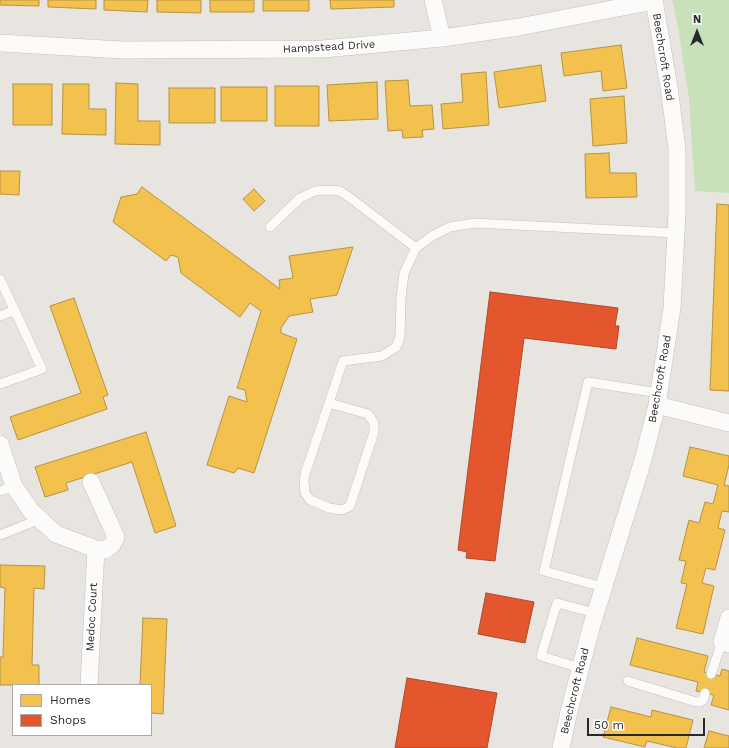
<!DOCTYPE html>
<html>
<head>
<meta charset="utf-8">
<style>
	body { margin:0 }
	#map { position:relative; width:729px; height:748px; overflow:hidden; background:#e8e4e0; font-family:"Work Sans",sans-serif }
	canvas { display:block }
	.legend { position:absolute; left:12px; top:684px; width:140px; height:52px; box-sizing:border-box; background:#fff; border:1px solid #a9a9a9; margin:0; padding:5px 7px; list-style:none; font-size:12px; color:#292929 }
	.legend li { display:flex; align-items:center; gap:8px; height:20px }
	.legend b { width:20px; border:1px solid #a9a9a9 }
	.north { position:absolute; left:677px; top:12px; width:40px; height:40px; -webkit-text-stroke:3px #fff; paint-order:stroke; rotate:0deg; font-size:11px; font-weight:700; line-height:16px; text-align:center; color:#292929 }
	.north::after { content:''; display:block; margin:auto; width:14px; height:18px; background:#292929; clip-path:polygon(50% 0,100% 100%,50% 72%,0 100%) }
	.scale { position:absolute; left:587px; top:718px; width:118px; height:18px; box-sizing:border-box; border:2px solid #292929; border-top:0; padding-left:5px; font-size:12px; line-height:14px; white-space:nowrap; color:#292929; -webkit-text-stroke:3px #fff; paint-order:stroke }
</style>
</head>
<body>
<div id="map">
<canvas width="729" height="748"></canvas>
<ul class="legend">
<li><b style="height:11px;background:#f2c14e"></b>Homes</li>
<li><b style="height:11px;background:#e4572e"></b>Shops</li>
</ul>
<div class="north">N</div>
<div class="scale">50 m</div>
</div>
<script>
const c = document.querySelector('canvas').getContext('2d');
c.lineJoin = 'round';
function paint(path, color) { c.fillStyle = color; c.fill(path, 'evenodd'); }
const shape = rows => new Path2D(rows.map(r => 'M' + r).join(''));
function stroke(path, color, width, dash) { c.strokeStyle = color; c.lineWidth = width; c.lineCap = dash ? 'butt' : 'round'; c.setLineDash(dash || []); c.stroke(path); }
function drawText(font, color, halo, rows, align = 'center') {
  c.font = font + ' "Work Sans",sans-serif'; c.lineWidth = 4; c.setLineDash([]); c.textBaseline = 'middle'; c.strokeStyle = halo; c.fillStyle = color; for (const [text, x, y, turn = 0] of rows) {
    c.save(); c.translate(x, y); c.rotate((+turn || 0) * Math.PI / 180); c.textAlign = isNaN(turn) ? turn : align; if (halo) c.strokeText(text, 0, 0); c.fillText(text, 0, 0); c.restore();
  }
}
const green = shape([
	[672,0,729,0,729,193,695,191,689,99,678,27]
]);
const homes = shape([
	[0,0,39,0,39,6,0,5,0,0],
	[48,0,96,0,96,9,48,7,48,0],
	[104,0,148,0,147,12,104,10,104,0],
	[157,0,201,0,201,13,157,12,157,0],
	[210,0,254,0,254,12,210,12,210,0],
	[263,0,309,0,309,11,263,11,263,0],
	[330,0,394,0,394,7,331,9,330,0],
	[621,45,627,88,603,91,601,71,564,76,561,53,621,45],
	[541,65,546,101,499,108,494,72,541,65],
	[486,72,489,125,443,129,441,104,463,102,461,74,486,72],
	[408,80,410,106,432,105,434,129,422,130,423,137,403,138,402,130,388,131,385,81,408,80],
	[377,82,378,119,329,121,327,85,377,82],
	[116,83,138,84,138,121,160,121,160,145,115,144,116,83],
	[13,84,52,84,52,125,13,125,13,84],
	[63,84,89,84,89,109,106,109,106,135,62,134,63,84],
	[275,86,319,86,319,126,275,126,275,86],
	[221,87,267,87,267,121,221,121,221,87],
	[169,88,215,88,215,123,169,123,169,88],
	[624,96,627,143,593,146,590,99,624,96],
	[609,153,610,173,636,173,637,197,586,198,585,154,609,153],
	[0,171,20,171,19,195,0,194,0,171],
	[142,187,280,289,279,280,293,278,289,256,353,247,337,295,310,299,313,312,289,316,281,328,281,333,297,339,254,473,238,468,234,473,207,465,229,396,247,402,245,390,237,388,261,311,250,303,240,317,181,273,178,257,171,255,166,261,113,222,121,197,137,194,142,187],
	[254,189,265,201,254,211,243,199,254,189],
	[717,204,729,205,729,391,710,390,717,204],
	[74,298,108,395,103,397,107,409,18,440,10,417,81,393,50,306,74,298],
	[146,432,176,526,155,533,132,462,66,483,68,490,45,497,35,467,146,432],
	[690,447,729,456,729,465,724,485,729,486,729,512,722,511,718,528,725,530,715,570,706,568,702,583,714,586,703,634,676,628,687,584,681,583,686,561,679,560,689,520,699,523,705,502,713,504,718,485,683,476,690,447],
	[0,565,45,566,44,589,34,588,32,665,39,665,39,685,0,685,0,657,3,657,5,588,0,587,0,565],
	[143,618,167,619,163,714,151,713,151,685,140,685,143,618],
	[637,638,708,656,704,672,720,676,722,669,729,671,729,710,711,705,714,695,696,691,698,682,630,665,637,638],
	[611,707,651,717,652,710,693,720,686,748,677,748,647,741,645,747,603,737,611,707],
	[709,731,729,736,729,748,704,748,709,731]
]);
const shops = shape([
	[490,292,618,308,615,326,619,326,616,349,524,338,495,561,466,558,467,552,458,550,490,292],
	[486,593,534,602,525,643,478,634,486,593],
	[407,678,497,693,487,748,395,748,407,678]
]);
const service = shape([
	[270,227,300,198,315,191,328,190,340,191,349,197,416,248],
	[0,279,42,369,0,384],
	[0,316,15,310],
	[329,403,368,414,374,423,374,432,350,506,342,510,329,508,310,500,305,493,304,481,305,474,329,403,343,361,382,356,396,347,400,337,401,298,404,273,416,248,432,236,450,227,475,223,676,233],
	[0,491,14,486],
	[0,535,40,519],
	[603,587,544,571,588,382,659,393],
	[580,668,541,656,557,603,595,613],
	[711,674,722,642],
	[628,681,696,702,700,702,703,700,705,693]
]);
const minor = shape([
	[433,0,442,38],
	[0,43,122,50,323,49,442,38,519,27,654,1],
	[657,405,729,423],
	[0,444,14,486,31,511,56,534,96,549,105,550,112,545,116,537,91,482],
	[729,618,722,642,729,644],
	[89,685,96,549],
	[561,748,568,716,591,628,643,460,657,405,672,308,677,213,677,149,669,87,654,0]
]);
const streetNames = [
	["Hampstead Drive",329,47,-3],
	["Beechcroft Road",663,57,81],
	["Beechcroft Road",660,379,-80],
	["Medoc Court",92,617,-87],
	["Beechcroft Road",575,691,-76]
];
paint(green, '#c9e1ba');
paint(homes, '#f2c14e');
stroke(homes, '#b69343', 1);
paint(shops, '#e4572e');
stroke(shops, '#ac492c', 1);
stroke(service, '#c1c0c1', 10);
stroke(minor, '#c1c0c1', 18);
stroke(service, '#fcfbfa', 9);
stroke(minor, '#fcfbfa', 17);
drawText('11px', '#292929', '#fff', streetNames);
</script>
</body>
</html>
